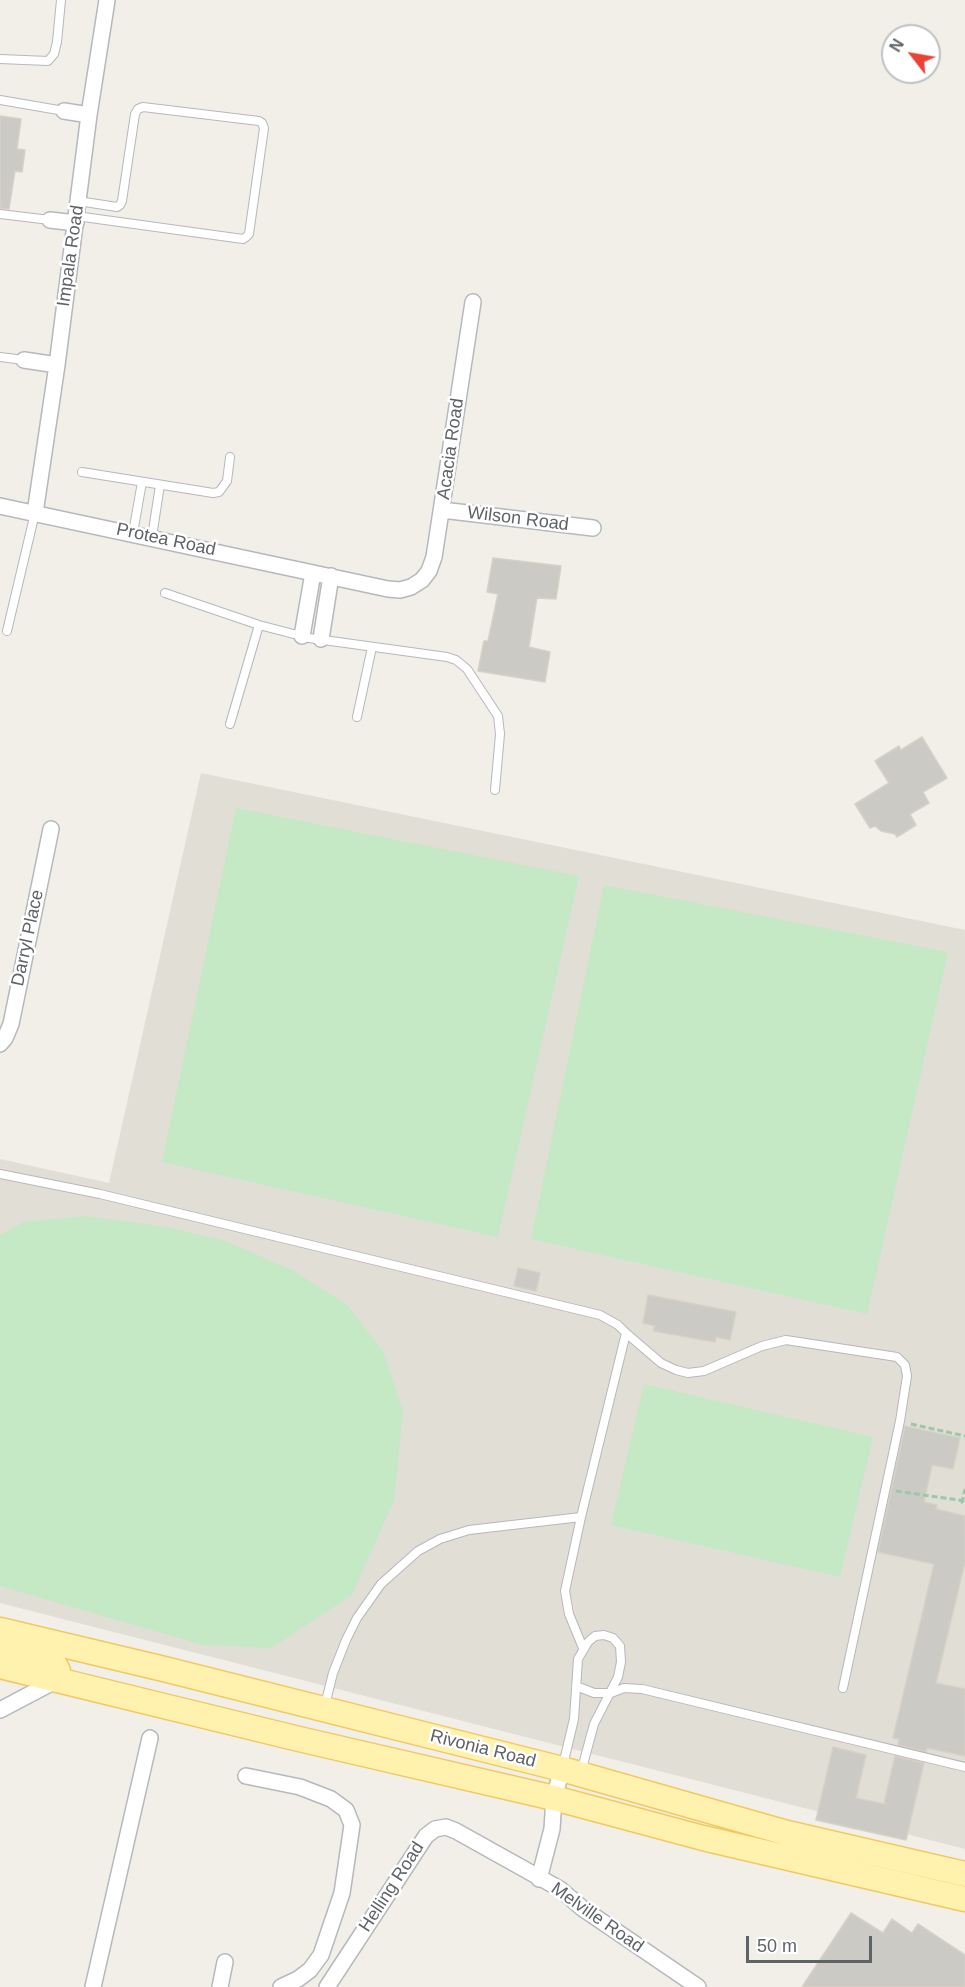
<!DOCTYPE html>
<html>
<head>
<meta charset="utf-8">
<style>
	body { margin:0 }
	#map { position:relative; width:965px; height:1987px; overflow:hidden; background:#f1efe8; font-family:Arial,sans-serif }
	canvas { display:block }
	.north { position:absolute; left:881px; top:24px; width:60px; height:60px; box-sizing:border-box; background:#fff; border:2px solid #bfc1c3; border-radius:50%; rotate:301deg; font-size:16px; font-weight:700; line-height:24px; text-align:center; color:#5f6368 }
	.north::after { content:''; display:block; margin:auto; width:21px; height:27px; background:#ea4335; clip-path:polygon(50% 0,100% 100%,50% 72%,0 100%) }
	.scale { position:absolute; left:746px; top:1936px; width:126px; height:27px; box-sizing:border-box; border:3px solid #5f6368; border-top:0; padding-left:8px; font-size:18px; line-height:21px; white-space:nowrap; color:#5f6368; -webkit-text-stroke:4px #fff; paint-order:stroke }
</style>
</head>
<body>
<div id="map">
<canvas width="965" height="1987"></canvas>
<div class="north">N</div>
<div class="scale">50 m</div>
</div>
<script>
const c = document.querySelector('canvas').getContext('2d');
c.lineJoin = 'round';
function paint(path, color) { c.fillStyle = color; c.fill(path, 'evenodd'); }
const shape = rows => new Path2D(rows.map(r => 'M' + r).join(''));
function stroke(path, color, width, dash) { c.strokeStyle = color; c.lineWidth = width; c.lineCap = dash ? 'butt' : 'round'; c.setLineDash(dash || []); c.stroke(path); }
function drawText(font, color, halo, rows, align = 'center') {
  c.font = font + ' Arial,sans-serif'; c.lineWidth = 5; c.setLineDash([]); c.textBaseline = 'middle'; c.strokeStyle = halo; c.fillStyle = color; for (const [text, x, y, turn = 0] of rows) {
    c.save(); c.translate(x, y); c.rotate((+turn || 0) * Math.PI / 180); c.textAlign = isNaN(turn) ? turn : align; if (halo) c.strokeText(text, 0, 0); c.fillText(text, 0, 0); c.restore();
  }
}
const education = shape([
	[201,773,965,930,965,1849,0,1603,0,1159,109,1183]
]);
const green = shape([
	[236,808,579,876,498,1237,162,1162],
	[604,885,948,952,867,1314,531,1239],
	[85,1216,161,1226,223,1240,292,1270,346,1304,383,1351,403,1411,394,1500,352,1595,271,1648,203,1645,0,1586,0,1235,24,1222],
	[644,1384,873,1437,840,1577,611,1525]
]);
const building = shape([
	[0,116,21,119,17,149,25,150,22,172,15,171,9,209,0,208,0,116],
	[493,558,561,566,556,599,537,598,529,647,550,652,545,682,478,671,484,641,488,641,498,594,487,592,493,558],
	[922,737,947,778,923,792,929,803,910,814,916,825,897,837,895,834,881,831,875,826,870,828,855,804,889,783,875,761,899,746,901,750,922,737],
	[518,1268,540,1273,536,1291,514,1286,518,1268],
	[648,1295,736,1312,730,1340,716,1337,715,1342,653,1331,655,1326,643,1323,648,1295],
	[905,1426,960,1438,953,1469,932,1465,924,1502,937,1505,936,1509,965,1516,965,1562,936,1683,965,1689,965,1756,927,1748,926,1752,898,1745,899,1739,893,1738,934,1564,878,1552,905,1426],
	[833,1747,866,1755,856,1798,884,1804,895,1756,924,1763,906,1840,816,1820,833,1747],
	[851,1913,883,1933,892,1919,912,1933,918,1924,965,1955,965,1987,802,1987,851,1913]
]);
const path = shape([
	[911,1424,965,1436],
	[896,1491,965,1501],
	[963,1502,962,1502,965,1489]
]);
const lane = shape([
	[0,59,48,61,54,54,57,42,61,0],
	[0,100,64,111],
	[0,214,50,220],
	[76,216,243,239,246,237,249,234,264,128,262,123,259,121,143,107,138,109,135,114,122,201,120,205,117,207,78,201],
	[0,357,24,360],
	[82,472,213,493,219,492,227,481,230,457],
	[133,533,142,482],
	[152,537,160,485],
	[165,593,259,625,309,638,447,657,456,660,467,669,498,716,500,734,495,790],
	[7,631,35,513],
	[357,717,372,647],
	[230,724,259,625],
	[0,1174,100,1194,600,1315,618,1325,626,1333,581,1517,565,1591,569,1614,583,1648],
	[626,1333,661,1363,676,1370,688,1373,704,1371,762,1346,786,1340,897,1357,905,1365,907,1376,900,1421,843,1688],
	[576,1686,594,1693,611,1693,624,1688,642,1689,965,1767],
	[325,1705,333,1673,346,1640,357,1618,381,1584,418,1551,440,1539,469,1530,581,1517],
	[563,1765,574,1719,578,1659,588,1642,595,1636,604,1635,613,1638,620,1646,621,1662,618,1677,594,1724,581,1772]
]);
const street = shape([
	[64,111,89,115],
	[50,220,76,223],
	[24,360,57,365],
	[0,506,388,589,400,590,411,587,422,580,429,571,434,557,473,302],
	[442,510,593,528],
	[35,513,57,365,89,115,107,0],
	[302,636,313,573],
	[321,639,331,576],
	[0,1044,5,1038,11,1024,51,829],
	[0,1710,57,1680],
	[246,1776,300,1787,331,1799,346,1810,352,1825,342,1893,321,1955,310,1970,298,1979,281,1987],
	[539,1879,552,1829,554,1798,562,1769],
	[93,1987,150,1738],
	[220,1987,225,1962],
	[327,1987,426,1836,435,1829,446,1827,456,1831,560,1889,582,1908,698,1987]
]);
const primary = shape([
	[0,1630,164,1669,562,1769,787,1833,965,1874],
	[8,1648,50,1660,55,1665,58,1671,57,1680],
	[0,1666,299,1739,554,1798,703,1838,965,1899]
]);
const streetNames = [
	["Impala Road",71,256,-82],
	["Acacia Road",451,449,-82],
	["Wilson Road",518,519,7],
	["Protea Road",166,540,12],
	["Darryl Place",28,938,-78],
	["Rivonia Road",483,1749,14],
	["Helling Road",392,1887,-57],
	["Melville Road",597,1918,35]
];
paint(education, '#e1ded6');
paint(green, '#c5e8c5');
paint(building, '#cccac5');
stroke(building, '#d6d1c6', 1.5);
stroke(lane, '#b5b8bc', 10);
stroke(street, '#b5b8bc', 18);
stroke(primary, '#f2c960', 27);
stroke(path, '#9cc7a9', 3, [6, 3]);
stroke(lane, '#fff', 8);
stroke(street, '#fff', 15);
stroke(primary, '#fff2af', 24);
drawText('18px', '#5f6368', '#fff', streetNames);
</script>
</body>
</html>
